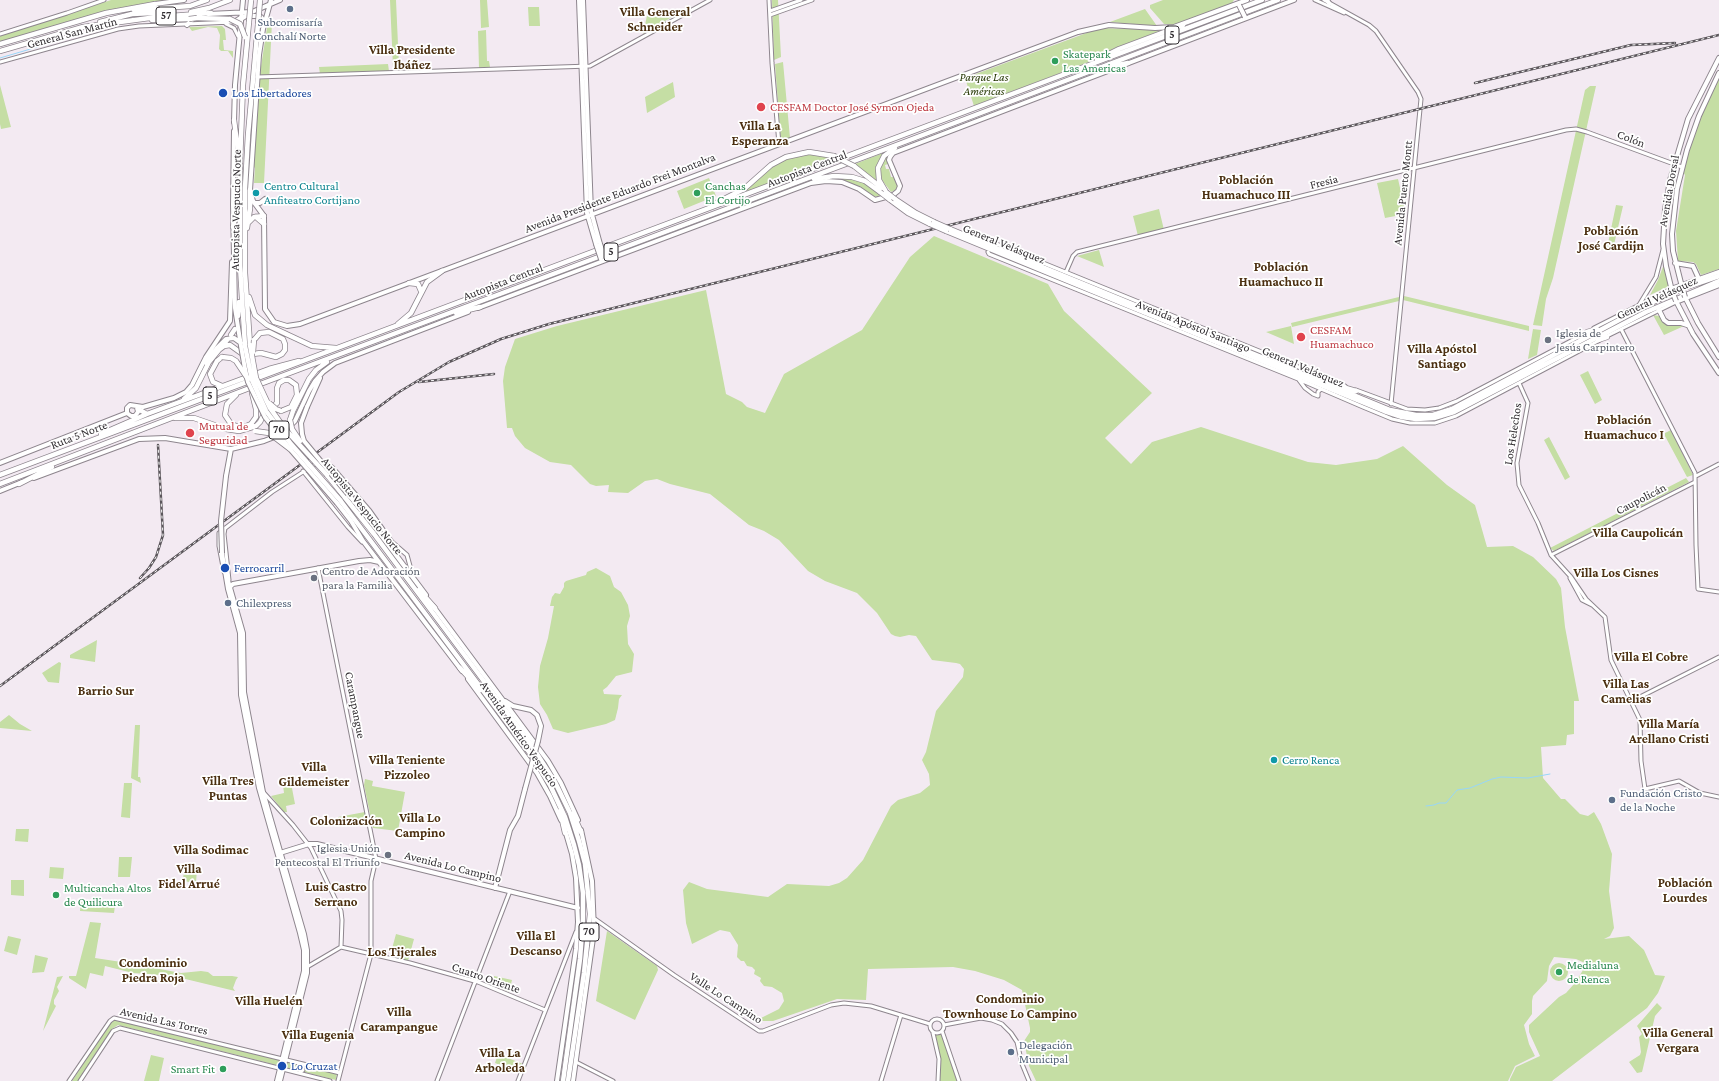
<!DOCTYPE html>
<html>
<head>
<meta charset="utf-8">
<style>
	body { margin:0 }
	canvas { display:block; background:#f3eaf2 }
</style>
</head>
<body>
<canvas width="1719" height="1081"></canvas>
<script>
const c = document.querySelector('canvas').getContext('2d');
c.lineJoin = 'round';
function paint(path, color) { c.fillStyle = color; c.fill(path, 'evenodd'); }
const shape = rows => new Path2D(rows.map(r => 'M' + r).join(''));
function stroke(path, color, width, dash) { c.strokeStyle = color; c.lineWidth = width; c.lineCap = dash ? 'butt' : 'round'; c.setLineDash(dash || []); c.stroke(path); }
function drawText(font, color, halo, rows, align = 'center') {
  c.font = font + ' "Crimson Pro",serif'; c.lineWidth = 3.5; c.setLineDash([]); c.textBaseline = 'middle'; c.strokeStyle = halo; c.fillStyle = color; for (const [text, x, y, turn = 0] of rows) {
    c.save(); c.translate(x, y); c.rotate((+turn || 0) * Math.PI / 180); c.textAlign = isNaN(turn) ? turn : align; if (halo) c.strokeText(text, 0, 0); c.fillText(text, 0, 0); c.restore();
  }
}
const green = shape([
	[111,0,174,0,104,11,0,42,0,36],
	[390,0,396,0,399,67,393,67],
	[480,0,487,0,489,27,481,28],
	[772,0,778,0,781,57,774,60],
	[1163,0,1234,0,1232,3,1174,25,1164,24,1150,8,1150,5],
	[528,7,539,7,540,26,529,26],
	[1145,9,1157,26,1110,22],
	[648,11,672,17,643,34],
	[268,21,272,22,264,183,254,183,255,168,253,166,260,73],
	[222,26,225,29,226,40,223,40,224,50,233,51,233,58,228,51,221,51,219,49,220,35,217,28,208,27,192,31,189,27],
	[1100,28,1162,30,1115,48,1089,62,974,106,965,78],
	[486,30,487,61,489,61,490,67,479,68,478,31],
	[783,62,790,138,781,142,775,64],
	[388,64,389,71,320,74,319,67],
	[1719,78,1719,269,1701,275,1696,264,1693,262,1678,261,1676,231,1685,175,1683,172,1697,126],
	[673,82,675,97,647,113,645,97],
	[0,85,11,127,1,129,0,124],
	[1590,86,1596,86,1553,278,1546,299,1542,326,1533,325,1585,90],
	[883,153,876,168,879,183,855,164],
	[889,153,888,164,885,165,886,169,889,169,891,177,893,177,899,185,898,189,891,192,882,180,879,171,881,162],
	[808,154,818,154,835,158,735,196,776,164,790,157],
	[837,176,849,178,866,184,882,195,874,197,853,184,837,179],
	[709,178,716,196,684,209,677,191],
	[1398,179,1406,214,1385,218,1377,183],
	[1616,205,1623,206,1613,249,1607,248],
	[1159,209,1164,230,1138,236,1133,216],
	[934,236,1048,284,1064,311,1152,393,1105,438,1131,464,1152,442,1201,427,1308,462,1336,465,1377,459,1403,446,1447,485,1475,505,1487,547,1513,546,1533,557,1556,579,1561,588,1565,627,1579,701,1574,701,1574,734,1567,735,1566,745,1541,747,1543,778,1561,799,1565,799,1580,814,1588,816,1594,812,1601,824,1612,854,1609,891,1614,928,1610,936,1604,939,1629,936,1644,950,1655,975,1665,976,1658,993,1647,1008,1552,1081,1510,1081,1510,1079,1516,1067,1540,1056,1529,1032,1529,1025,1559,997,1566,993,1574,984,1587,964,1576,959,1554,957,1549,966,1547,981,1533,996,1532,1001,1532,1014,1524,1025,1529,1044,1535,1056,1515,1066,1508,1081,1036,1081,1029,1066,1024,1041,1030,1032,1030,1028,1022,990,1004,980,975,971,953,967,868,969,866,1000,837,999,773,1021,755,1021,779,1009,784,1001,782,993,772,987,764,986,760,981,761,978,754,974,755,970,752,967,747,966,744,961,741,961,737,957,738,945,730,932,720,930,692,944,686,923,683,890,689,882,707,889,768,897,787,884,829,886,839,883,847,878,863,860,891,806,898,800,920,793,930,785,929,774,922,760,926,752,936,711,963,677,964,669,960,664,956,663,932,660,916,636,909,635,900,637,895,636,891,634,877,613,857,593,825,581,808,571,779,540,764,531,749,525,710,494,670,484,657,479,645,481,628,493,608,492,609,485,596,486,590,484,571,465,550,462,525,448,515,436,512,428,507,428,503,381,505,367,515,339,557,326,706,290,726,394,742,402,747,407,765,413,784,374,862,330,910,257],
	[1099,250,1104,267,1077,256],
	[1664,264,1669,286,1650,295,1658,280],
	[1404,296,1529,326,1529,331,1403,300],
	[1399,297,1399,301,1292,327,1291,323],
	[1653,315,1659,316,1664,323,1669,326,1684,326,1664,335],
	[1291,326,1294,344,1266,332],
	[1533,329,1541,330,1537,355,1528,359],
	[1588,371,1602,400,1595,404,1580,375],
	[1671,430,1693,475,1687,477,1665,436,1665,433],
	[1549,437,1570,477,1565,480,1544,440],
	[1686,478,1689,482,1554,551,1550,548],
	[596,568,610,576,614,587,621,592,628,605,630,616,627,626,628,644,634,654,632,672,616,676,607,687,603,690,604,694,622,695,619,699,618,708,615,720,606,724,568,733,553,729,547,715,540,704,538,687,540,666,548,638,554,606,550,606,552,597,555,593,560,594,564,587,564,583,566,581,586,575,587,572],
	[97,640,95,662,70,658,70,655],
	[59,662,61,663,59,683,48,682,42,673],
	[9,715,20,724,32,731,0,728,0,722],
	[135,725,140,725,138,777,140,777,141,783,131,778],
	[365,779,373,781,372,786,405,792,398,831,373,828,364,785],
	[124,783,132,783,130,818,121,817],
	[291,783,295,804,286,806,287,812,284,812,271,796,284,793,283,785],
	[365,812,365,819,338,823,338,817],
	[16,829,29,829,28,842,15,841],
	[119,857,132,857,130,877,118,877],
	[50,867,64,868,63,879,49,878],
	[184,868,197,869,196,883,183,881],
	[11,880,24,880,24,896,11,895],
	[81,902,87,902,88,905,112,908,115,906,114,913,80,911],
	[90,922,101,923,95,958,128,963,181,973,201,971,208,972,213,976,232,976,238,977,236,980,233,988,235,991,173,976,133,973,105,966,103,976,90,973,86,989,69,978,69,976,76,976],
	[607,931,657,966,658,970,635,1020,596,1001],
	[396,934,414,939,408,961,390,956],
	[8,936,21,939,17,955,4,951],
	[35,955,48,958,44,972,32,973],
	'1550 972a9 9 0 1 1 18 0a9 9 0 1 1-18 0Z',
	[63,976,57,987,59,991,54,1000,54,1004,56,1006,43,1031,57,977],
	[494,976,512,980,509,992,491,984],
	[1657,1003,1662,1008,1655,1016,1643,1068,1642,1072,1637,1073,1629,1062,1640,1055,1641,1052,1639,1037,1642,1034,1637,1026],
	[115,1019,337,1073,336,1080,118,1025,112,1029,78,1081,72,1081,110,1023],
	[942,1032,957,1081,939,1081,940,1059,935,1034],
	[498,1054,523,1064,520,1073,495,1063],
	[151,1055,164,1058,159,1081,144,1081]
]);
const stream = shape([
	[0,58,95,30],
	[1426,806,1434,805,1439,803,1446,803,1457,790,1470,788,1492,779,1501,777,1528,778,1550,774]
]);
const minor = shape([
	[769,0,772,63,779,144],
	[1315,0,1344,13],
	[1324,0,1369,25,1376,31,1418,92,1421,99,1391,404],
	[770,11,801,0],
	[770,15,812,0],
	[226,24,234,28,238,36],
	[0,34,67,13,104,0],
	[0,62,118,29,139,26,233,22,241,17],
	[257,77,590,66,710,0],
	[991,243,994,243,1345,386],
	[988,252,989,254,1298,379,1363,407,1392,419,1410,423,1435,423,1456,416,1600,340],
	[1066,272,1073,256,1077,252,1566,130,1576,129,1587,132,1682,167],
	[1639,305,1656,277,1663,250],
	[1594,328,1671,289],
	[1621,329,1695,473,1696,545,1698,589,1719,592],
	[1605,337,1676,302],
	[1299,380,1305,388,1313,394,1318,396,1318,392,1321,389],
	[1519,383,1528,403,1517,463,1519,485,1538,523,1551,555,1571,577,1586,599,1605,617,1611,660,1640,720,1641,761,1645,789,1679,781,1700,793,1719,797],
	[1356,390,1407,409,1425,410,1439,408,1457,401,1588,332],
	[322,462,332,467,370,511,392,542,407,555,413,577],
	[303,471,348,527,362,542],
	[1696,476,1719,464],
	[225,528,224,534,229,580],
	[1551,555,1695,482],
	[318,568,376,859,371,881,371,954,338,1081],
	[224,572,219,546,219,533,272,492,317,463],
	[1570,578,1582,600,1592,605],
	[1632,701,1719,657],
	[264,793,293,825,311,848,341,911,342,920,341,947],
	[595,919,674,975,759,1031,763,1031,831,1005,844,1003,871,1006,930,1024],
	[307,967,341,947,410,963,478,982,545,1010],
	'930 1026a7 7 0 1 1 14 0a7 7 0 1 1-14 0Z',
	[944,1025,981,1018,992,1020,1002,1024,1011,1033,1017,1042,1022,1064,1029,1081],
	[942,1031,959,1081],
	[933,1033,939,1059,938,1081],
	[576,1062,613,1081],
	[299,1073,303,1070,301,1064],
	[69,1081,110,1021,114,1018,340,1073],
	[80,1081,113,1031,120,1028,330,1081],
	[437,1081,510,891],
	[518,1081,576,932],
	[881,1081,901,1015]
]);
const major = shape([
	[271,0,263,29,259,55,250,190,253,201,264,216,265,309,274,322,287,326,300,324,444,270,1078,32,1109,25,1155,28,1174,27,1247,0],
	[579,0,587,213,596,244],
	[583,0,591,211,600,244],
	[1327,0,1329,3],
	[155,4,184,0],
	[208,14,252,12,280,0],
	[241,19,246,16,256,16,261,17,265,22],
	[187,25,194,18],
	[234,122,235,85,243,0],
	[234,131,233,205,235,308,241,346],
	[254,203,260,203,265,199],
	[1675,263,1693,266,1699,279],
	[1682,287,1673,251,1672,234,1677,189,1687,150,1699,116,1719,73],
	[1671,289,1719,272],
	[1672,291,1666,266,1663,244,1665,210,1670,180,1688,119,1719,58],
	[1685,297,1698,323,1719,357],
	[1676,301,1693,334,1719,373],
	[1676,302,1719,285],
	[478,308,811,183,826,181,842,182,859,189,875,200,893,195,898,191,900,186,889,160,890,157,893,153,1294,0],
	[1659,310,1664,320,1668,323,1681,323,1687,325],
	[206,363,217,348,226,339,234,338,241,343],
	[307,407,320,378],
	[127,413,127,408,130,405,143,407,174,398,186,392,192,385,206,357,230,321,232,262],
	[127,413,131,416,135,416,138,412,137,407],
	[285,431,295,421,309,391,315,381,323,372,335,363,468,312],
	[0,463,127,413],
	[226,476,231,449],
	[34,478,139,439,165,438,231,449,264,441,277,436],
	[0,491,22,482],
	[348,494,372,523,426,595],
	[337,503,351,521,363,541,462,671],
	[222,553,228,589,240,633,241,695,259,788,300,933,304,950,304,971,277,1081],
	[227,577,243,633,244,692,263,792,304,934,307,950,307,973,280,1081],
	[230,587,233,584,359,561,370,560,379,562],
	[433,606,548,761,561,783,578,820],
	[468,679,537,773,550,796,561,820],
	[505,701,513,706,531,710,537,715,541,726,538,741],
	[280,853,309,844,317,844,578,908],
	[495,888,510,830,518,816,525,789],
	[557,1081,576,949,578,922,576,878,572,854,565,830],
	[573,1081,594,931,592,881,581,830]
]);
const highway = shape([
	[134,10,190,6,207,0],
	[191,12,209,8,230,0],
	[197,18,230,19],
	[152,20,189,19],
	[100,22,132,14,173,12],
	[0,44,106,13,155,4],
	[0,51,83,27,157,17,211,13],
	[1097,60,1119,49,1183,25],
	[1109,67,1128,63],
	[234,120,238,150],
	[854,166,883,189],
	[814,179,834,176,852,177,865,181,880,192],
	[886,192,879,180,878,168,884,156,895,148],
	[889,199,908,213,930,224],
	[895,199,916,213,934,222],
	[712,205,744,189,771,165,786,157,809,152,834,156],
	[256,217,264,224],
	[249,222,254,217,264,216],
	[233,227,238,202],
	[247,228,250,209,250,190],
	[950,229,1390,410,1416,415,1433,415,1452,409,1651,303,1684,288,1719,276],
	[946,231,1384,411,1402,417,1416,419,1434,418,1454,412,1646,312,1719,281],
	[409,283,418,284,421,291],
	[249,297,255,315,267,325,312,346,336,348],
	[456,313,480,307],
	[238,316,239,302],
	[398,324,411,313,427,282,442,271],
	[1587,332,1597,329],
	[231,335,235,329],
	[1598,340,1607,337],
	[250,345,245,273,245,188,248,135,258,24],
	[245,346,240,266,240,163,243,85,249,22],
	[216,352,224,346,230,345,244,355,261,353,276,357,282,354,285,350,285,344,283,339,269,332,260,333,254,340],
	[222,357,217,361,210,374,213,382,222,386],
	[1339,386,1356,391],
	[236,395,227,404,225,415,231,424,242,428,251,424,256,417,256,409,252,393],
	[184,399,196,388,209,362,227,340],
	[271,408,277,403,277,388,279,383,284,380,289,380,296,385,297,395,291,407,281,411],
	[138,409,147,414],
	[175,418,194,418,226,429,239,431,256,426,260,422,265,412],
	[290,420,293,411,309,379,316,370,327,362],
	[101,434,147,414,269,369,299,361],
	[0,475,1262,0],
	[327,475,374,534,530,743,555,782,570,813,579,841,585,864,590,914,584,973,568,1081],
	[0,484,247,389,907,141,1278,0],
	[19,484,52,467],
	[340,500,532,756,550,785,565,817,574,845,579,865,583,893,583,919,580,959,563,1081],
	[419,590,435,608],
	[460,668,480,690],
	[560,811,565,833],
	[573,814,581,832]
]);
const rail = shape([
	[1475,83,1631,45,1675,43],
	[419,382,494,374],
	[140,578,149,568,156,557,163,535,158,445],
	[0,686,399,392,449,362,501,339,549,324,1719,35]
]);
const majorBridge = shape([
	[1239,5,1245,17],
	[596,244,601,259],
	[600,244,605,258],
	[1682,287,1685,297],
	[1672,291,1676,301],
	[241,346,245,369,248,382,265,417,290,449,337,503],
	[307,407,301,423,302,434,304,441,348,494],
	[222,553,221,521,226,476],
	[525,789,538,741]
]);
const highwayBridge = shape([
	[189,19,197,18],
	[230,19,240,24,245,37],
	[249,22,251,0],
	[258,24,260,0],
	[834,156,854,166],
	[880,192,889,199],
	[886,192,895,199],
	[934,222,950,229],
	[930,224,946,231],
	[250,345,256,378,270,408,285,429,327,475],
	[245,346,252,380,266,411,291,444,340,500],
	[253,352,254,340],
	[222,357,231,358,236,361,248,379],
	[269,403,276,409,281,411],
	[290,420,292,429,300,441],
	[255,431,269,433,290,449]
]);
const markers = [
	[290,9,4,"#5c6f8a"],
	[1055,61,4,"#2e9e5b"],
	[223,93,5,"#1a4fb4"],
	[761,107,5,"#e0444e"],
	[256,193,4,"#0f9aa8"],
	[697,193,4,"#2e9e5b"],
	[1301,337,5,"#e0444e"],
	[1548,340,4,"#6b7280"],
	[190,433,5,"#e0444e"],
	[225,568,5,"#1a4fb4"],
	[314,578,4,"#6b7280"],
	[228,603,4,"#5c6f8a"],
	[1274,760,4,"#0f9aa8"],
	[1612,800,4,"#5c6f8a"],
	[388,855,4,"#6b7280"],
	[56,895,4,"#2e9e5b"],
	[1559,972,4,"#2e9e5b"],
	[1011,1052,4,"#5c6f8a"],
	[282,1066,5,"#1a4fb4"],
	[223,1069,4,"#2e9e5b"]
];
const shields = [
	[166,16,20],
	[1172,35,14],
	[611,252,14],
	[210,396,14],
	[279,430,20],
	[589,932,20]
];
const shieldNames = [
	["57",166,16],
	["5",1172,35],
	["5",611,252],
	["5",210,396],
	["70",279,430],
	["70",589,932]
];
const serviceNames = [
	["Subcomisaría",290,22,"center"],
	["Conchalí Norte",290,36,"center"],
	["Chilexpress",236,603],
	["Fundación Cristo",1620,793],
	["de la Noche",1620,807],
	["Delegación",1019,1045],
	["Municipal",1019,1059]
];
const streetNames = [
	["General San Martín",72,33,-15],
	["Colón",1631,139,21],
	["Autopista Central",807,169,-21],
	["Fresia",1324,182,-14],
	["Avenida Dorsal",1669,191,-80],
	["Avenida Presidente Eduardo Frei Montalva",620,193,-21],
	["Avenida Puerto Montt",1403,193,-84],
	["Autopista Vespucio Norte",236,210,-89],
	["General Velásquez",1004,244,22],
	["Autopista Central",503,282,-21],
	["General Velásquez",1657,298,-25],
	["Avenida Apóstol Santiago",1193,326,22],
	["General Velásquez",1303,367,23],
	["Los Helechos",1513,434,-81],
	["Ruta 5 Norte",79,435,-21],
	["Caupolicán",1641,499,-27],
	["Autopista Vespucio Norte",362,506,51],
	["Carampangue",355,705,79],
	["Avenida Américo Vespucio",519,734,55],
	["Avenida Lo Campino",453,867,14],
	["Cuatro Oriente",486,978,19],
	["Valle Lo Campino",726,998,33],
	["Avenida Las Torres",164,1021,13]
];
const leisureNames = [
	["Skatepark",1063,54],
	["Las Americas",1063,68],
	["Canchas",705,186],
	["El Cortijo",705,200],
	["Multicancha Altos",64,888],
	["de Quilicura",64,902],
	["Medialuna",1567,965],
	["de Renca",1567,979],
	["Smart Fit",215,1069,"right"]
];
const parkNames = [
	["Parque Las",984,77],
	["Américas",984,91]
];
const transitNames = [
	["Los Libertadores",232,93],
	["Ferrocarril",234,568],
	["Lo Cruzat",291,1066]
];
const healthNames = [
	["CESFAM Doctor José Symon Ojeda",770,107],
	["CESFAM",1310,330],
	["Huamachuco",1310,344],
	["Mutual de",199,426],
	["Seguridad",199,440]
];
const cultureNames = [
	["Centro Cultural",264,186],
	["Anfiteatro Cortijano",264,200],
	["Cerro Renca",1282,760]
];
const worshipNames = [
	["Iglesia de",1556,333],
	["Jesús Carpintero",1556,347],
	["Centro de Adoración",322,571],
	["para la Familia",322,585],
	["Iglesia Unión",380,848,"right"],
	["Pentecostal El Triunfo",380,862,"right"]
];
const neighbourhoodNames = [
	["Villa General",655,12],
	["Schneider",655,27],
	["Villa Presidente",412,50],
	["Ibáñez",412,65],
	["Villa La",760,126],
	["Esperanza",760,141],
	["Población",1246,180],
	["Huamachuco III",1246,195],
	["Población",1611,231],
	["José Cardijn",1611,246],
	["Población",1281,267],
	["Huamachuco II",1281,282],
	["Villa Apóstol",1442,349],
	["Santiago",1442,364],
	["Población",1624,420],
	["Huamachuco I",1624,435],
	["Villa Caupolicán",1638,533],
	["Villa Los Cisnes",1616,573],
	["Villa El Cobre",1651,657],
	["Villa Las",1626,684],
	["Camelias",1626,699],
	["Barrio Sur",106,691],
	["Villa María",1669,724],
	["Arellano Cristi",1669,739],
	["Villa Teniente",407,760],
	["Pizzoleo",407,775],
	["Villa",314,767],
	["Gildemeister",314,782],
	["Villa Tres",228,781],
	["Puntas",228,796],
	["Villa Lo",420,818],
	["Campino",420,833],
	["Colonización",346,821],
	["Villa Sodimac",211,850],
	["Villa",189,869],
	["Fidel Arrué",189,884],
	["Población",1685,883],
	["Lourdes",1685,898],
	["Luis Castro",336,887],
	["Serrano",336,902],
	["Villa El",536,936],
	["Descanso",536,951],
	["Los Tijerales",402,952],
	["Condominio",153,963],
	["Piedra Roja",153,978],
	["Condominio",1010,999],
	["Townhouse Lo Campino",1010,1014],
	["Villa Huelén",269,1001],
	["Villa",399,1012],
	["Carampangue",399,1027],
	["Villa General",1678,1033],
	["Vergara",1678,1048],
	["Villa Eugenia",318,1035],
	["Villa La",500,1053],
	["Arboleda",500,1068]
];
paint(green, '#c5dea4');
stroke(stream, '#98d6f8', 1);
stroke(minor, '#8e868e', 5);
stroke(major, '#8e868e', 6);
stroke(highway, '#8e868e', 6);
stroke(minor, '#fff', 3);
stroke(major, '#fff', 4);
stroke(highway, '#fff', 4.5);
stroke(rail, '#5b565b', 2.5);
stroke(rail, '#fff', 1, [3]);
stroke(majorBridge, '#8e868e', 6, []);
stroke(highwayBridge, '#8e868e', 6, []);
stroke(majorBridge, '#fff', 4);
stroke(highwayBridge, '#fff', 4.5);
for (const [x, y, r, color] of markers) { const dot = new Path2D(); dot.arc(x, y, r, 0, 2 * Math.PI); c.fillStyle = color; c.fill(dot); stroke(dot, '#fff', 1.5); }
for (const [x, y, w] of shields) { const box = new Path2D(); box.roundRect(x - w / 2, y - 9, w, 18, 3); c.fillStyle = '#fff'; c.fill(box); stroke(box, '#332f33', 1); }
drawText('bold 11px', '#332f33', null, shieldNames);
drawText('12px', '#4e5e75', '#fff', serviceNames, 'left');
drawText('12px', '#332f33', '#fff', streetNames);
drawText('12px', '#27864d', '#fff', leisureNames, 'left');
drawText('italic 12px', '#273905', '#fff', parkNames);
drawText('12px', '#164399', '#fff', transitNames, 'left');
drawText('12px', '#be3a42', '#fff', healthNames, 'left');
drawText('12px', '#0d838f', '#fff', cultureNames, 'left');
drawText('12px', '#5b616d', '#fff', worshipNames, 'left');
drawText('bold 13px', '#4b2f10', '#fff', neighbourhoodNames);
</script>
</body>
</html>
